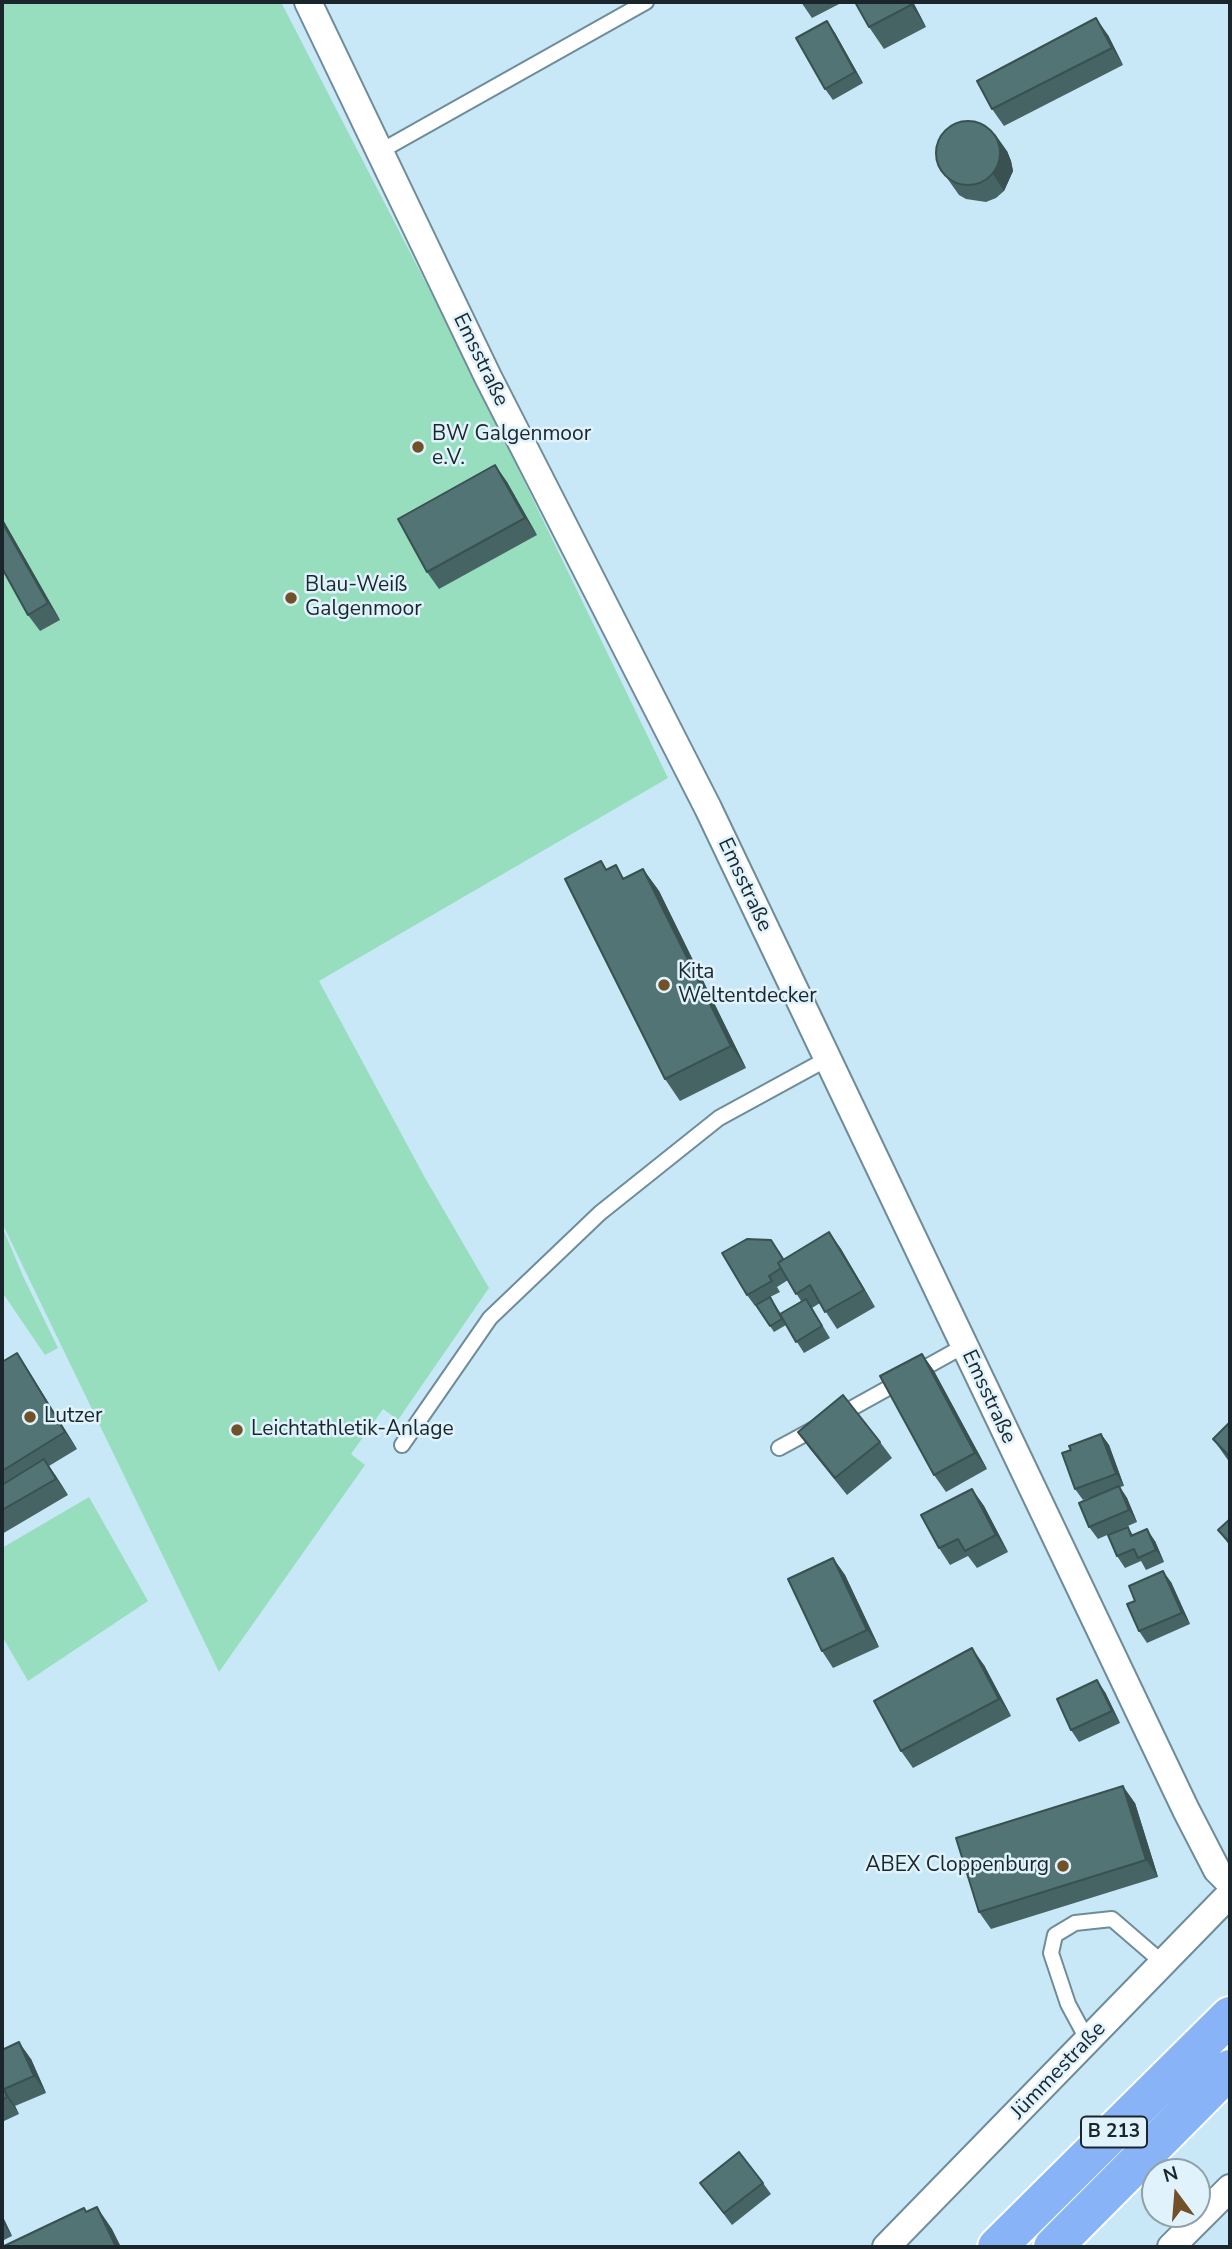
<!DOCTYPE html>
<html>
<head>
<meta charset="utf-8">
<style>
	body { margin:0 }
	#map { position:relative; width:1232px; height:2249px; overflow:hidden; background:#c9e8f7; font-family:"Nunito Sans",sans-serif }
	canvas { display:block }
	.frame { position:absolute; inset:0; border:4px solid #1a262b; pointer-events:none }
	.north { position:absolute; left:1141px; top:2158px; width:70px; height:70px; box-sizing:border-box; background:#e0f3fc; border:2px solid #91a1a8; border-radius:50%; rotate:344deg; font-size:19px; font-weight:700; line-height:28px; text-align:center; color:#1a262b }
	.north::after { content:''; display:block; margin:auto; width:24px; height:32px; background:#725028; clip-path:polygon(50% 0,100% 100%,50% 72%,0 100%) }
</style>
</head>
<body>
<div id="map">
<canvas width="1232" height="2249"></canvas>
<div class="frame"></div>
<div class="north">N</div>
</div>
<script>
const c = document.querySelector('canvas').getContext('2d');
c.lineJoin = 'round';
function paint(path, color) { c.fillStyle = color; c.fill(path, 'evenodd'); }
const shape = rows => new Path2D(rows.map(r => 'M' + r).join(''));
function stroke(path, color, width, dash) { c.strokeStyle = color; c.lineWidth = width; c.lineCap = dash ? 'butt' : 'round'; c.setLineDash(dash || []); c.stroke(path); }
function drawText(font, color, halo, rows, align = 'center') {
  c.font = font + ' "Nunito Sans",sans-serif'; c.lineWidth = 5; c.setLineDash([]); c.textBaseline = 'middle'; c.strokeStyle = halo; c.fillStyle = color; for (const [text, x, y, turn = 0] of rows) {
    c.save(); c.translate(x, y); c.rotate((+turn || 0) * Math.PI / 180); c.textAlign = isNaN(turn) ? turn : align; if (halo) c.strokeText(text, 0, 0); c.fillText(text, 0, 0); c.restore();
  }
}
const green = shape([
	[4,2,281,2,462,353,668,778,319,981,424,1176,489,1288,398,1420,383,1409,351,1454,365,1465,219,1672,2,1223,2,3],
	[2,1226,23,1276,58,1348,45,1355,2,1292],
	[89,1497,148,1601,28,1681,2,1636,2,1548]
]);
const service = shape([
	[379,152,646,2],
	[836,1417,964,1346],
	[402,1445,490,1318,600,1213,719,1118,827,1059],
	[779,1448,816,1428],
	[1088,2041,1068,2004,1051,1953,1055,1935,1075,1923,1112,1919,1163,1963]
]);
const minor = shape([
	[308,2,488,377,708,808,1186,1810,1217,1870,1230,1883],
	[886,2247,1230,1894],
	[1171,2247,1230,2188]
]);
const trunk = shape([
	[997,2247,1230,2016],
	[1053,2247,1230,2069]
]);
const wall = shape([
	[801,2,843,2,812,18],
	[855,2,913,2,926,27,884,49,869,27],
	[827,21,835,33,863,83,833,100,825,89],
	[1108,35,1123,65,1004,126,992,109],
	[1007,151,1011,161,1013,171,1004,191,996,198,986,202,966,199,959,195,947,178],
	[495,465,507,482,537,535,439,589,427,572],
	[2,518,60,620,40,631,28,615,2,568],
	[601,861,607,870,625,878,643,869,659,891,746,1068,680,1101,665,1079],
	[829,1232,841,1249,875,1307,837,1329,820,1303,812,1308,830,1338,804,1353,786,1325,774,1332,756,1305,755,1306,747,1295,779,1251,784,1259],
	[788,1280,801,1301,781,1314,770,1297,780,1292,777,1287],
	[922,1354,934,1371,987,1469,946,1492,934,1475],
	[2,1362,28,1370,77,1449,49,1466,68,1495,2,1534],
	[1230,1422,1230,1463,1213,1439],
	[798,1432,880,1442,892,1458,847,1495,810,1449],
	[1101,1434,1109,1445,1124,1486,1120,1487,1127,1498,1137,1522,1098,1539,1089,1527,1103,1493,1083,1500,1075,1489,1071,1450],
	[972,1489,984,1506,1008,1552,977,1568,968,1556,950,1565,939,1548],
	[1230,1519,1230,1546,1218,1530],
	[1128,1527,1133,1535,1155,1541,1164,1562,1146,1570,1141,1561,1125,1568,1117,1556],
	[833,1558,845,1575,879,1647,833,1668,822,1651],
	[1171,1582,1190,1624,1147,1643,1139,1631],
	[984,1665,1011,1716,913,1768,901,1751],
	[1105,1692,1120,1723,1079,1742,1071,1730],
	[1135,1803,1158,1877,991,1929,979,1912],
	[2,2050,31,2059,46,2093,15,2106,19,2114,2,2122],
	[700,2183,763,2183,771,2194,732,2225],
	[2,2215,12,2236,2,2241]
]);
const shadedWall = shape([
	[909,2,913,2,926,27,911,5],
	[1096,18,1108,35,1123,65,1112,48],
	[827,21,835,33,863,83,855,72],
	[995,134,1007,151,1011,161,1013,171,1004,191,993,174],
	[495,465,507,482,537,535,525,518],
	[2,518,60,620,48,603,2,522],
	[643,869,659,891,746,1068,731,1046],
	[829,1232,841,1249,875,1307,864,1290],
	[17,1353,28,1370,77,1449,65,1432],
	[922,1354,934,1371,987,1469,975,1453],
	[1101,1434,1109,1445,1124,1486,1116,1474],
	[44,1459,56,1476,68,1495,56,1479],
	[1119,1486,1127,1498,1137,1522,1129,1510],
	[972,1489,984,1506,1008,1552,996,1535],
	[1147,1529,1155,1541,1164,1562,1156,1550],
	[833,1558,845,1575,879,1647,867,1630],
	[1163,1571,1171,1582,1190,1624,1182,1613],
	[972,1648,984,1665,1011,1716,999,1699],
	[1097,1680,1105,1692,1120,1723,1112,1711],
	[1123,1786,1135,1803,1158,1877,1146,1860],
	[19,2042,31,2059,46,2093,34,2076],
	[4,2089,15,2106,19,2114,7,2097],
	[97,2207,112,2229,121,2247,116,2247],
	[2,2215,12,2236,2,2222]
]);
const building = shape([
	[855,2,909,2,911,5,869,27,855,2],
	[1096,18,1112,48,992,109,977,81,1096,18],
	[827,21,855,72,825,89,796,38,827,21],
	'936 153a32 32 0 1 1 64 0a32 32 0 1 1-64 0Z',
	[495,465,525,518,427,572,398,519,495,465],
	[2,522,48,603,28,615,2,568,2,522],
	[601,861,606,870,616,865,623,879,643,869,731,1046,665,1079,565,879,601,861],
	[829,1232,864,1290,825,1312,810,1285,796,1294,778,1263,829,1232],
	[747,1239,771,1240,783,1259,778,1263,781,1268,769,1276,772,1281,747,1295,722,1253,747,1239],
	[770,1297,782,1319,770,1326,756,1305,770,1297],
	[806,1299,822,1326,796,1342,780,1314,806,1299],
	[17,1353,65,1432,2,1471,2,1362,17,1353],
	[922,1354,975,1453,934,1475,880,1376,922,1354],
	[843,1395,880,1442,835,1478,798,1432,843,1395],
	[1230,1422,1230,1457,1213,1439,1230,1422],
	[1101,1434,1116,1474,1075,1489,1062,1453,1071,1450,1069,1446,1101,1434],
	[44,1459,56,1479,2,1510,2,1485,44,1459],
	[1119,1486,1129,1510,1089,1527,1079,1503,1119,1486],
	[972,1489,996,1535,965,1551,958,1539,939,1548,921,1515,972,1489],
	[1230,1519,1230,1543,1218,1530,1230,1519],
	[1128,1527,1131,1536,1147,1529,1156,1550,1138,1558,1134,1549,1117,1556,1108,1535,1128,1527],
	[833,1558,867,1630,822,1651,788,1579,833,1558],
	[1163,1571,1182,1613,1139,1631,1127,1604,1135,1601,1129,1586,1163,1571],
	[972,1648,999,1699,901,1751,874,1701,972,1648],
	[1097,1680,1112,1711,1071,1730,1057,1699,1097,1680],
	[1123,1786,1146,1860,979,1912,956,1838,1123,1786],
	[19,2042,34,2076,4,2089,7,2097,2,2100,2,2050,19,2042],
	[739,2152,763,2183,724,2213,700,2183,739,2152],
	[97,2207,116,2247,2,2247,84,2208,86,2212,97,2207]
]);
const markers = [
	[418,447,7,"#725028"],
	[291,598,7,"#725028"],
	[664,985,7,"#725028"],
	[30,1417,7,"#725028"],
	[237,1430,7,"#725028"],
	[1063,1866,7,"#725028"]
];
const shields = [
	[1114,2132,66]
];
const shieldNames = [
	["B 213",1114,2132]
];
const streetNames = [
	["Emsstraße",480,360,64],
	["Emsstraße",744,885,65],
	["Emsstraße",988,1397,65],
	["Jümmestraße",1059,2071,-46]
];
const poiNames = [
	["BW Galgenmoor",432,435],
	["e.V.",432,459],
	["Blau-Weiß",305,586],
	["Galgenmoor",305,610],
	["Kita",678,973],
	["Weltentdecker",678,997],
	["Lutzer",44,1417],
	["Leichtathletik-Anlage",251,1430],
	["ABEX Cloppenburg",1049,1866,"right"]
];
paint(green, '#97debe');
stroke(service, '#6f8c99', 18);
stroke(minor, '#6f8c99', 30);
stroke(trunk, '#fff', 42);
stroke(service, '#fff', 14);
stroke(minor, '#fff', 26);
stroke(trunk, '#88b3f6', 38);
paint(wall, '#476464');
paint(shadedWall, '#395151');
paint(building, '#527474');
stroke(building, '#395151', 2);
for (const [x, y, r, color] of markers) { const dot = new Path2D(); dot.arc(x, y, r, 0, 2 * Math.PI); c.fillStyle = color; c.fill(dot); stroke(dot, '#e0f3fc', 2.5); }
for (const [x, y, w] of shields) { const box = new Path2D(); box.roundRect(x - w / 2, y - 15.5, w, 31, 5); c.fillStyle = '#e0f3fc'; c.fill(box); stroke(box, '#1a262b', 2); }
drawText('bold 19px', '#1a262b', null, shieldNames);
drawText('21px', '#1a262b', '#e0f3fc', streetNames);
drawText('21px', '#1a262b', '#e0f3fc', poiNames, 'left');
</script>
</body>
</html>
